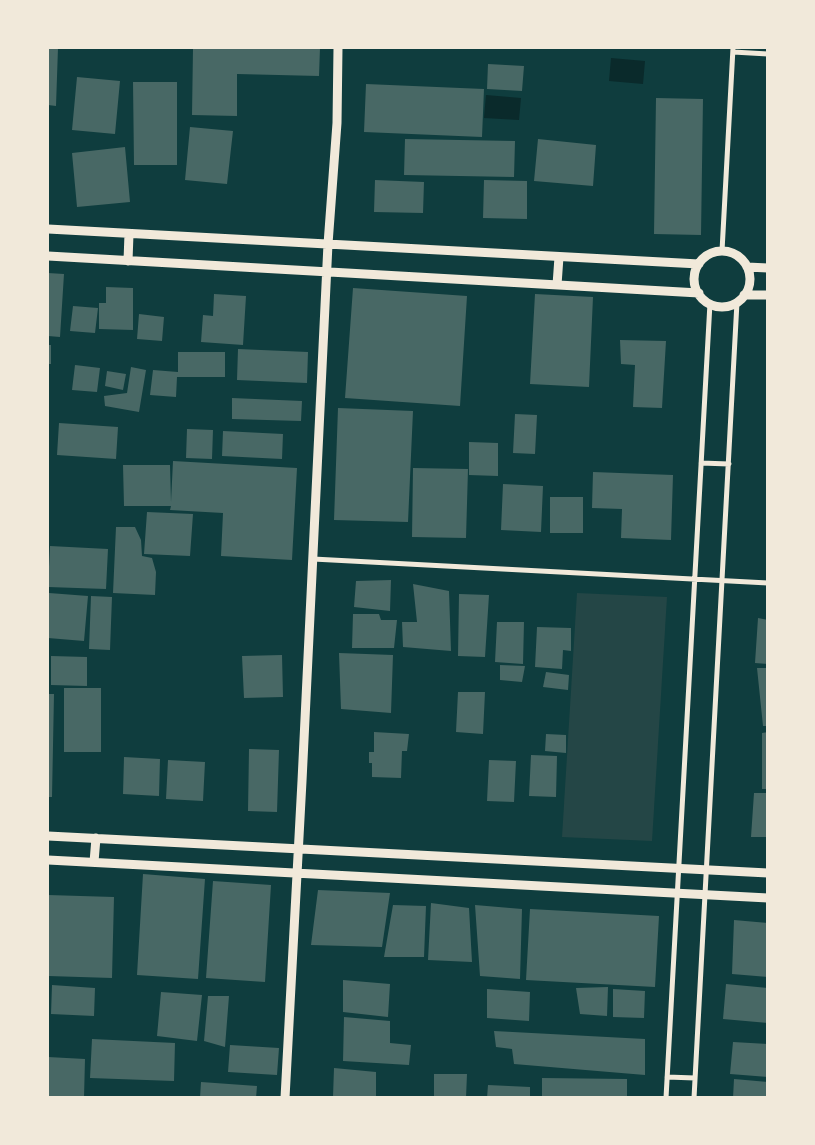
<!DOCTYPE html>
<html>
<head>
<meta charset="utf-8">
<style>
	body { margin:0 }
	#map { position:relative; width:815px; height:1145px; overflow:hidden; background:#0f3d3e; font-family:Commissioner,sans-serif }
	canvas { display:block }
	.frame { position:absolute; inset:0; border:49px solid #f1e9da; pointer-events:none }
</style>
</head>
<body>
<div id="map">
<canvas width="815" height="1145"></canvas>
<div class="frame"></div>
</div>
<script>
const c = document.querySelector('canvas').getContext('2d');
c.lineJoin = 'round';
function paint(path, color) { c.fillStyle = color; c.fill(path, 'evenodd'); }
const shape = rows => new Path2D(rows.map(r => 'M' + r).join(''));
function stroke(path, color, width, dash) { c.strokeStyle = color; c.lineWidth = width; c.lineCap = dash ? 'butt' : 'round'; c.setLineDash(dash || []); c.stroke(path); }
const green = shape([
	[577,593,667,597,652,841,562,837]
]);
const water = shape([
	[611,58,645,61,643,84,609,81],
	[486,95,521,98,519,120,484,118]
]);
const building = shape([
	[48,48,58,48,56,106,48,105],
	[193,48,320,48,319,76,237,74,237,116,192,115],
	[488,64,524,66,522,91,487,89],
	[77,77,120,81,115,134,72,130],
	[133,82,177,82,177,165,134,165],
	[366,84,484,89,482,137,364,132],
	[656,98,703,99,701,235,654,234],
	[190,127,233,131,227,184,185,180],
	[405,139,515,141,514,177,404,175],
	[538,139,596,145,593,186,534,181],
	[125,147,130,202,77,207,72,153],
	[375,180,424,182,423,213,374,212],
	[484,180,527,181,527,219,483,218],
	[48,273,64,274,60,337,48,336],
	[106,287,133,288,133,330,99,329,99,303,106,303],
	[353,288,467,296,460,406,345,398],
	[214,294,246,296,243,345,201,342,203,315,213,316],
	[535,294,593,297,589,387,530,384],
	[73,306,98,308,95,333,70,331],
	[139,314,164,317,162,341,137,339],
	[620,340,666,341,662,408,633,407,635,365,621,364],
	[48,345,51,345,51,364,48,364],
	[238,349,308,352,307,383,237,380],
	[178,352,225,352,225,377,177,377,176,397,150,395,153,370,178,372],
	[75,365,100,368,97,392,72,390],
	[131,367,146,370,139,412,105,406,104,396,127,393],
	[107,371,126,374,123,390,105,386],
	[232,398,302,401,301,421,232,419],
	[338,408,413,411,408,522,334,520],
	[515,414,537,415,535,454,513,453],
	[59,423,118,427,116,459,57,455],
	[187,429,213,430,212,459,186,458],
	[223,431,283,434,282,459,222,456],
	[469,442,498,443,498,476,469,475],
	[173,461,297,468,292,560,221,556,223,513,170,510,171,506,124,506,123,465,170,465,171,502],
	[413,468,468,469,466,538,412,537],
	[593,472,673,475,671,540,621,538,622,509,592,508],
	[503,484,543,486,541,532,501,530],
	[550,497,583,497,583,533,550,533],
	[147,512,193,514,190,556,144,554],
	[116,527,135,527,141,540,142,556,152,558,156,572,155,595,113,593],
	[50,546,108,549,106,589,48,587],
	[391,580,390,611,354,607,356,581],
	[413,584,449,591,451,651,403,647,402,622,417,622],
	[49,593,88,596,84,641,48,638],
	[459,594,489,595,485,657,458,656],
	[91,596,112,597,110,650,89,649],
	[353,614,379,614,381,620,397,620,394,648,352,648],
	[758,618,768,620,768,664,755,663],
	[497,622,524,622,523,664,495,662],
	[537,627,571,628,571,651,563,650,562,669,535,667],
	[339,653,393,655,391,713,341,709],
	[282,655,283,697,244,698,242,656],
	[51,656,87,657,87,686,51,685],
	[500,665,525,666,522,682,500,680],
	[757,668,768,668,768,726,763,726],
	[546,672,569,675,568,690,543,687],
	[64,688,101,688,101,752,64,752],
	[458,692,485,692,483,734,456,732],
	[48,694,54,694,52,797,48,797],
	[374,732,409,734,407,751,402,751,401,778,372,777,372,763,369,763,369,752,374,752],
	[768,732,768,789,762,789,762,733],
	[546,734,566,735,566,753,545,751],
	[249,749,279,750,277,812,248,811],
	[531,755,557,756,556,797,529,796],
	[124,757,160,759,159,796,123,794],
	[168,760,205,762,203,801,166,799],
	[489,760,516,761,514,802,487,801],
	[754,793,768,793,768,837,751,837],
	[143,874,205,879,198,979,137,975],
	[213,881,271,885,265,982,206,978],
	[318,890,390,893,382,947,311,945],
	[48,895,114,897,112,978,48,976],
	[431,903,469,908,472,962,428,960],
	[393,905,426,906,424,957,384,957],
	[475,905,522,909,520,979,480,976],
	[530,909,659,916,655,987,526,980],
	[734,920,768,923,768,977,732,974],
	[343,980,390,984,388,1017,343,1012],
	[726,984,768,988,768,1023,723,1019],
	[52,985,95,988,94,1016,51,1014],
	[608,987,607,1016,580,1014,576,988],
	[487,989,530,992,529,1021,487,1018],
	[613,989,645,991,644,1018,613,1017],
	[161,992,202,995,197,1041,157,1036],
	[208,996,229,996,225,1047,204,1041],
	[344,1017,390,1021,390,1043,411,1045,409,1065,343,1061],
	[494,1031,645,1039,645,1075,514,1064,512,1049,496,1047],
	[92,1039,175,1043,174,1081,90,1078],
	[733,1042,768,1044,768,1077,730,1074],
	[230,1045,279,1048,277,1075,228,1072],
	[48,1057,85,1059,84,1098,48,1098],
	[334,1068,376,1072,376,1098,333,1097],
	[434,1074,467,1074,466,1098,434,1098],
	[542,1078,627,1079,627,1098,542,1098],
	[734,1079,768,1082,768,1098,733,1098],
	[201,1082,257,1086,256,1098,200,1098],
	[488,1085,530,1087,530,1098,487,1098]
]);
const minor = shape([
	[733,52,768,54],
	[722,251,733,48],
	[701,463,729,464],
	[313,559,768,583],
	[667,1077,695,1078],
	[666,1098,710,303],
	[694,1098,737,302]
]);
const tertiary = shape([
	[48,229,699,264],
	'694 279a28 28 0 1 1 56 0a28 28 0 1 1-56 0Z',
	[48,256,699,293],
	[128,261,129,234],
	[747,267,768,268],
	[557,285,559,257],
	[744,295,768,295],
	[48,836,768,873],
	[48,860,768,898],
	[94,862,96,838],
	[285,1098,302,781,328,244,337,123,338,48]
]);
paint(green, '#244646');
paint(water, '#0a2a2b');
paint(building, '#486865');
stroke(minor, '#f1e9da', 5);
stroke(tertiary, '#f1e9da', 9);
</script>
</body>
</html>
